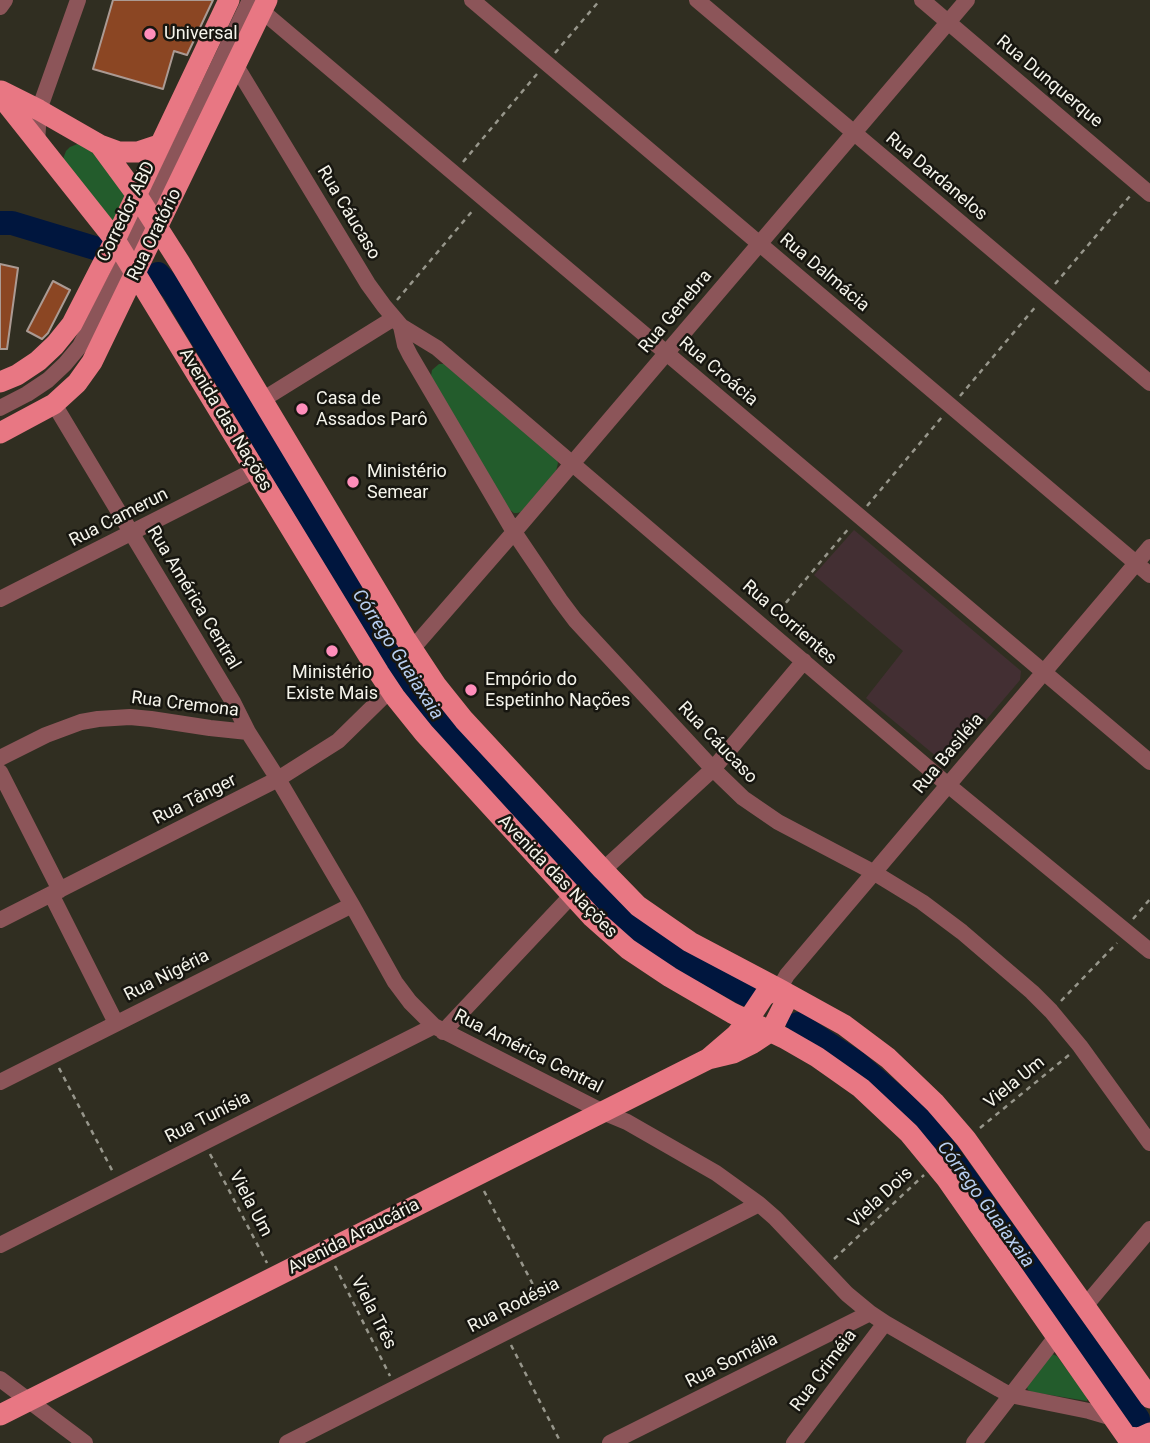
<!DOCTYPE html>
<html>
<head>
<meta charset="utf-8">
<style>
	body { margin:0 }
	canvas { display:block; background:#302e21 }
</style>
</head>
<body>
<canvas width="1150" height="1443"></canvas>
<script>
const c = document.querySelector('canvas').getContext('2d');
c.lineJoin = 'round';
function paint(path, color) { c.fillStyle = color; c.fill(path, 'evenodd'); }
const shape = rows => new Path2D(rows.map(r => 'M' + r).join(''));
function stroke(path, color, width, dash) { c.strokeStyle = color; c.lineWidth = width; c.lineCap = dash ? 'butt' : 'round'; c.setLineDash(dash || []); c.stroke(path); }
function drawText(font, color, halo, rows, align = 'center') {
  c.font = font + ' Roboto,sans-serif'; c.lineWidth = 5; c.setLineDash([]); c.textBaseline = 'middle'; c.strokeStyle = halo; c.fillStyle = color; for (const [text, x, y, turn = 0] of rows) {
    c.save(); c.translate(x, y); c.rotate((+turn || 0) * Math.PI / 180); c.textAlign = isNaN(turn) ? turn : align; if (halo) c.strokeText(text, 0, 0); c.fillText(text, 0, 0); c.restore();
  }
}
const education = shape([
	[854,530,1021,671,1020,680,952,760,943,762,866,698,903,651,814,575]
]);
const green = shape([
	[80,143,89,145,126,198,111,223,63,159,66,151,70,147],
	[439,364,444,364,556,458,558,463,556,471,521,512,517,513,514,513,509,509,431,376,432,370],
	[1052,1354,1057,1356,1088,1398,1087,1401,1032,1392,1028,1390,1027,1387]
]);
const river = shape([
	[0,223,12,223,98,249],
	[158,274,173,290,396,660,439,721,597,893,618,913,662,948,745,994],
	[798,1024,857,1063,911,1110,934,1134,1138,1419]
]);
const building = shape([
	[113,0,213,0,187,55,174,51,163,89,93,69,113,0],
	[0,264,18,268,7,349,0,349,0,264],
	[53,281,70,290,48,333,42,339,27,331,53,281]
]);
const path = shape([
	[555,53,600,0],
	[463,162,537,74],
	[1055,284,1130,196],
	[397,300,474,209],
	[960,396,1037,305],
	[867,506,942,417],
	[773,618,850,527],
	[1133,919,1150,899],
	[1061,1001,1117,943],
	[59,1068,114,1174],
	[980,1128,1069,1055],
	[210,1154,267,1263],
	[484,1191,541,1300],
	[834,1259,924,1175],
	[335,1266,390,1376],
	[511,1345,561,1443]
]);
const minor = shape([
	[472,0,1150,575],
	[697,0,1150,383],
	[922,0,1150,194],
	[0,7,5,0],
	[262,11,1150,762],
	[236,66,368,284,384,306,401,326,405,345,410,355,514,532,560,600,575,620,713,769,743,798,778,822,873,872,922,902,962,932,1032,992,1051,1011,1080,1046,1150,1143],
	[37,143,39,110,78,0],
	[401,326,437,348,948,785,1150,951],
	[262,400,394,318],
	[54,404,233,702,248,732,278,779,352,905,395,982,410,1002,434,1026,603,1112,627,1122,716,1173,759,1204,775,1218,847,1294,870,1313,885,1323,999,1389,1010,1395,1089,1411,1113,1418],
	[0,408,27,394,48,380,65,364,80,346,116,278,250,0],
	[0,599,255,470],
	[412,649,514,532,967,0],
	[0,758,46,735,81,722,98,719,130,717,151,719,210,728,248,732],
	[0,772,60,890],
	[603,870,713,769,804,661],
	[51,894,116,1023],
	[0,920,278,779,338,741,390,690],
	[779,989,787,975,1150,547],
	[443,1032,572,895],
	[0,1082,352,905],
	[0,1245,434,1026],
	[1085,1306,1150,1229],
	[0,1379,85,1443],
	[287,1443,759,1204],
	[610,1443,870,1313],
	[794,1443,885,1323],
	[974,1443,1056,1337]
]);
const major = shape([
	[1,91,39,110,100,145,136,194,180,263,405,638,436,685,464,720,603,870,638,906,690,942,779,989,844,1025,888,1058,910,1079,935,1103,966,1139,1150,1398],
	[0,95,115,240,379,673,395,697,424,733,592,917,628,949,670,977,732,1013,784,1038,817,1057,861,1088,909,1133,946,1178,1131,1443],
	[100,145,119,152,138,152,159,145],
	[0,382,17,375,38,361,55,345,72,324,115,240,229,0],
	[0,433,54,404,77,383,92,362,267,0],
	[0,1415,708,1059,736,1035,748,1020,764,996,772,991,779,989,785,1003,771,1031,753,1043,733,1053,708,1059],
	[1127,1437,1139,1438,1150,1433]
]);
const markers = [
	[150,34,7,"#ff8ebb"],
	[302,409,7,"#ff8ebb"],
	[353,482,7,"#ff8ebb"],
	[332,651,7,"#ff8ebb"],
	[471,690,7,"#ff8ebb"]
];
const poiNames = [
	["Universal",164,34],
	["Casa de",316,399],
	["Assados Parô",316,420],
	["Ministério",367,472],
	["Semear",367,493],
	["Ministério",332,673,"center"],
	["Existe Mais",332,694,"center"],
	["Empório do",485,680],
	["Espetinho Nações",485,701]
];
const streetNames = [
	["Rua Dunquerque",1049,82,40],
	["Rua Dardanelos",936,177,40],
	["Corredor ABD",127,212,-64],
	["Rua Cáucaso",348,213,59],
	["Rua Oratório",155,235,-64],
	["Rua Dalmácia",824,273,40],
	["Rua Genebra",676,312,-50],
	["Rua Croácia",718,372,40],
	["Avenida das Nações",225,420,59],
	["Rua Camerun",119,518,-27],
	["Rua América Central",193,598,59],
	["Rua Corrientes",789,623,41],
	["Rua Cremona",185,705,7],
	["Rua Cáucaso",717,743,46],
	["Rua Basiléia",949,754,-50],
	["Rua Tânger",195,800,-27],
	["Avenida das Nações",557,877,46],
	["Rua Nigéria",167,976,-27],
	["Rua América Central",528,1052,27],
	["Viela Um",1015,1083,-39],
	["Rua Tunísia",208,1118,-27],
	["Viela Dois",881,1198,-43],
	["Viela Um",250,1204,62],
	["Avenida Araucária",354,1237,-27],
	["Rua Rodésia",514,1306,-27],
	["Viela Três",373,1313,63],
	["Rua Somália",732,1361,-27],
	["Rua Criméia",824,1371,-53]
];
const waterNames = [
	["Córrego Guaiaxaia",397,655,57],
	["Córrego Guaiaxaia",985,1205,54]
];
paint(education, '#432f33');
paint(green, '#235c2c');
stroke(river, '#00163e', 24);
paint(building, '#8b4623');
stroke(building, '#ab9a93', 2);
stroke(path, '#97968b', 2.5, [5, 5]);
stroke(minor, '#8c5559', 16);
stroke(major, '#e87783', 21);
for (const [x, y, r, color] of markers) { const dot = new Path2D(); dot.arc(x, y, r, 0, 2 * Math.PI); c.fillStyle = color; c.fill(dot); stroke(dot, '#171610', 2.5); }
drawText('18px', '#f5f4eb', '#171610', poiNames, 'left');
drawText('18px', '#f5f4eb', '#171610', streetNames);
drawText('italic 19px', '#b7cef0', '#171610', waterNames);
</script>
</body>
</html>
